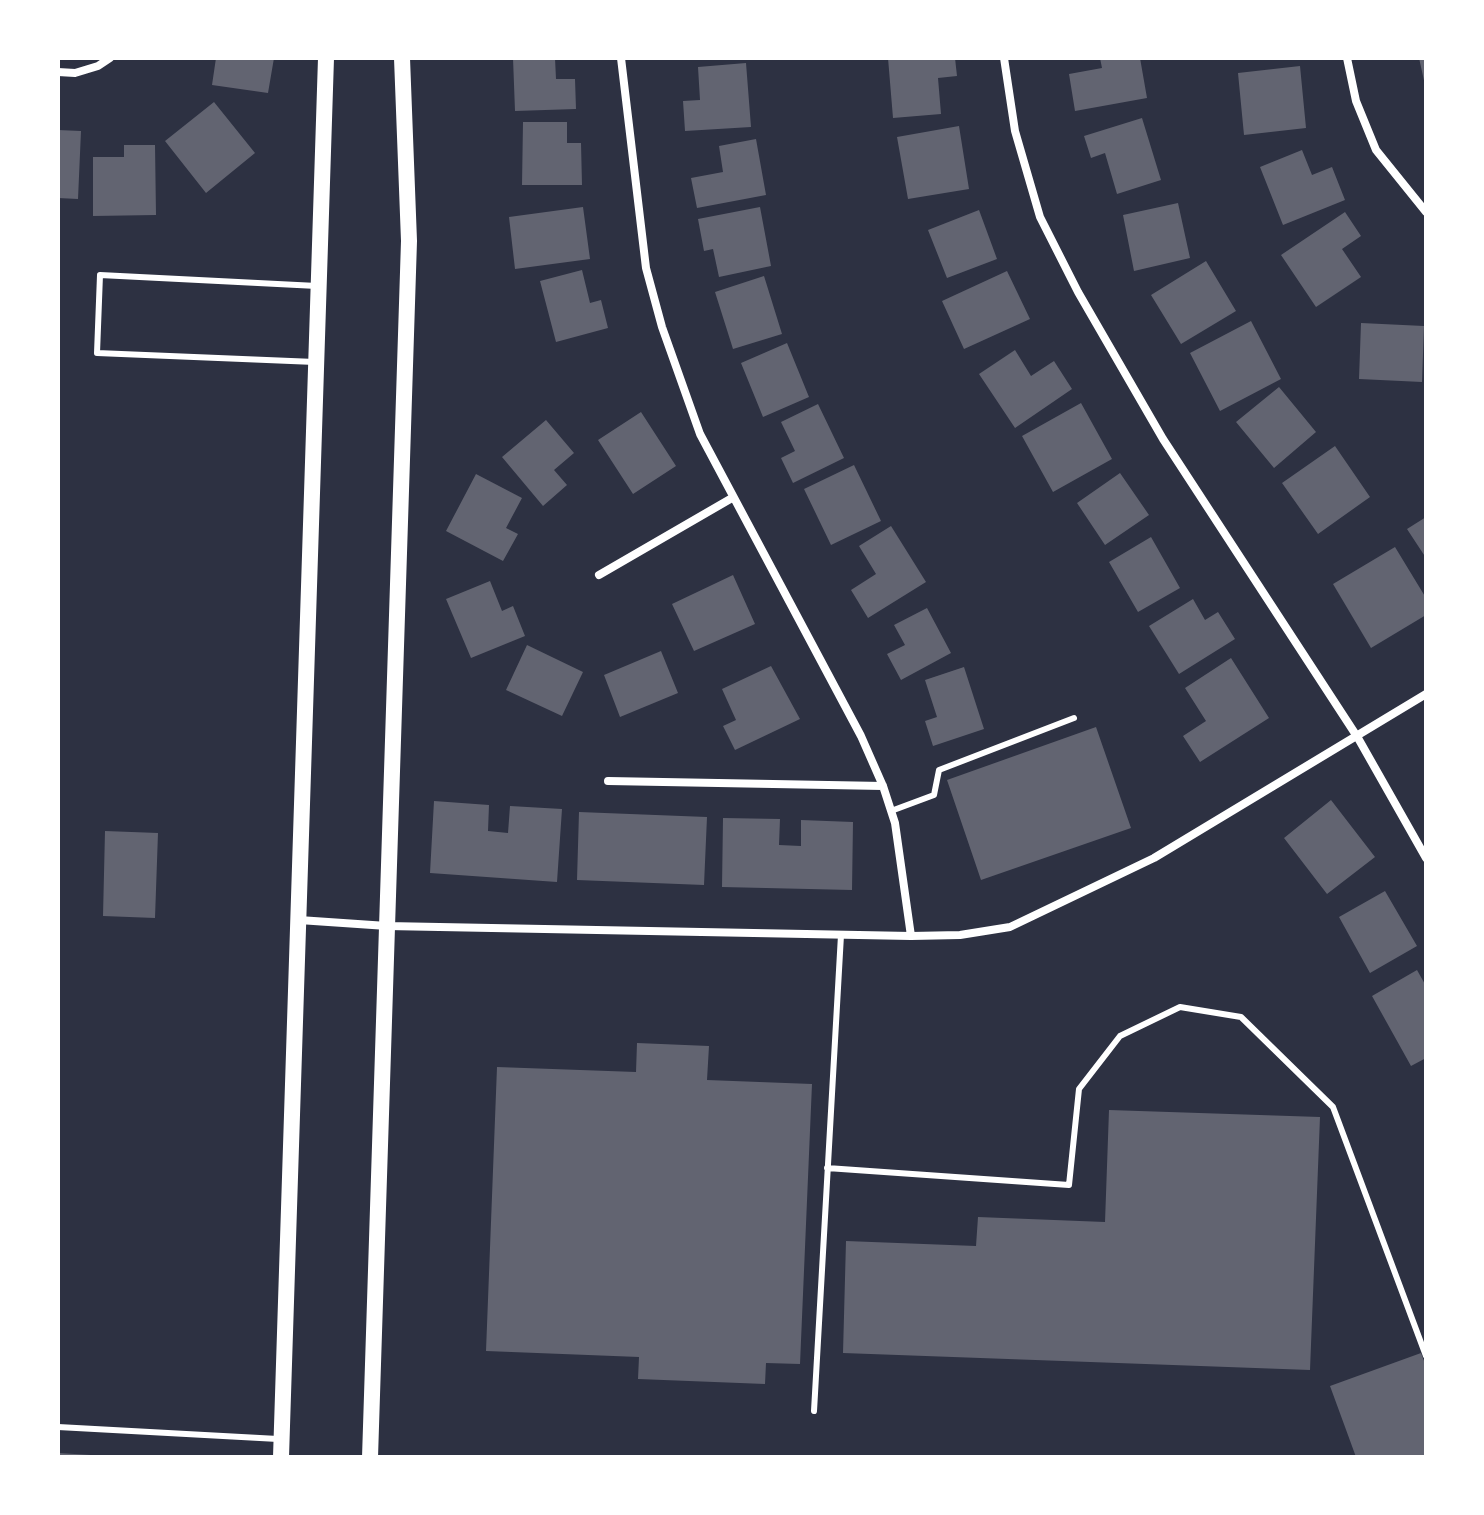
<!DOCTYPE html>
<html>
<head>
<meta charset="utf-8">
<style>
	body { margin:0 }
	#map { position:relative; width:1484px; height:1515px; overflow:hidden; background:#2d3142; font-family:"Alegreya Sans",sans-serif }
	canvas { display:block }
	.frame { position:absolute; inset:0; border:60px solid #fff; pointer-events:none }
</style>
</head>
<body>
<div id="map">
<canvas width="1484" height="1515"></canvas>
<div class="frame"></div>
</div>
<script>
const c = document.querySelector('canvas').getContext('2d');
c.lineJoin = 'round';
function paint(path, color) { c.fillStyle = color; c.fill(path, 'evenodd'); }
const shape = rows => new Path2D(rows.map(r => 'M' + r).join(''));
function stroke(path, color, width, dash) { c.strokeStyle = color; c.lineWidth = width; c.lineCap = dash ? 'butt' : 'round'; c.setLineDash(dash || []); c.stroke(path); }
const building = shape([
	[216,58,274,58,268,93,212,85],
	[513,58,555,58,556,79,575,79,576,109,515,111],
	[888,58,955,58,957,76,938,78,941,114,893,118],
	[1100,58,1140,58,1147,98,1075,111,1069,74,1102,68],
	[1419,58,1426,58,1426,84,1425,85],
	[746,63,751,127,685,131,683,101,700,100,698,67],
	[1300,66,1306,128,1244,135,1238,73],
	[214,102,255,153,206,193,165,141],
	[1142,118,1161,180,1117,194,1105,153,1091,158,1084,136],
	[523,122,567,122,567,143,581,143,582,185,522,185],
	[959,126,969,189,908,199,897,137],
	[58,130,81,131,78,199,58,198],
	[756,139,766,195,697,208,691,178,723,172,719,146],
	[124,145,155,145,156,215,93,216,93,157,124,157],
	[1302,150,1312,175,1332,167,1345,200,1283,225,1260,167],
	[1178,203,1190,258,1134,271,1123,215],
	[583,207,590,259,515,269,509,217],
	[760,207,771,266,719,277,713,249,704,251,698,219],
	[979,210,997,259,947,278,928,230],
	[1345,212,1361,236,1342,249,1361,277,1316,307,1281,255],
	[1206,261,1236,311,1181,344,1151,295],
	[582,270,590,303,601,300,608,328,556,342,540,281],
	[1007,271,1030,319,964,349,942,301],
	[764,276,782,334,733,349,715,292],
	[1251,321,1281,379,1220,411,1190,353],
	[1361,323,1424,326,1422,382,1359,379],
	[787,343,809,397,763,417,741,363],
	[1015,350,1031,376,1054,361,1072,389,1015,428,979,374],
	[1279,387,1316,432,1274,468,1236,422],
	[1081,403,1112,459,1053,492,1022,436],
	[818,404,844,458,793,483,781,458,795,451,781,422],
	[641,412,676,466,633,494,598,440],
	[546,420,574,453,554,470,567,485,543,506,502,457],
	[1335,446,1370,497,1318,534,1282,483],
	[854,465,881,521,831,545,804,489],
	[1120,473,1149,515,1105,545,1077,503],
	[476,474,522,498,506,528,518,534,503,561,446,531],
	[1426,517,1426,558,1407,529],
	[891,526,926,582,868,618,851,590,876,574,859,546],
	[1151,537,1180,588,1138,612,1109,562],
	[1395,547,1426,598,1426,615,1371,648,1333,584],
	[733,575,755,624,694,651,672,604],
	[490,581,502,611,513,606,525,636,471,658,446,599],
	[1193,599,1205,620,1218,612,1235,639,1179,674,1149,626],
	[927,608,951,653,901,680,887,654,905,645,894,625],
	[527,645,583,672,562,716,506,690],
	[661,651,678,693,620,717,604,675],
	[1231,658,1269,718,1200,762,1183,736,1206,721,1185,688],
	[771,666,800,719,735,750,723,726,736,720,722,689],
	[964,667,984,729,933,746,925,721,937,717,925,680],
	[1096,727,1131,828,981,880,947,780],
	[1331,800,1375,857,1327,894,1284,838],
	[434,801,489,805,488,831,508,833,510,806,562,809,557,882,430,873],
	[579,812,707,817,704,885,577,880],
	[723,818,780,819,779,845,801,846,801,820,853,822,852,890,722,887],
	[105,831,158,833,155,918,103,916],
	[1385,891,1417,946,1370,973,1339,917],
	[1417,970,1426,986,1426,1058,1411,1066,1372,996],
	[637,1043,709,1046,707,1080,812,1084,800,1364,766,1363,765,1384,638,1379,639,1357,486,1351,497,1067,636,1072],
	[1109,1110,1320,1117,1310,1370,843,1353,846,1241,976,1246,978,1217,1105,1222],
	[1421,1353,1426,1366,1426,1457,1356,1457,1330,1386],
	[58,1453,91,1455,91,1457,58,1457]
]);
const service = shape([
	[315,362,97,353,100,275,317,286],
	[891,811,934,795,939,770,1074,718],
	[827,1168,1069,1185,1079,1089,1120,1036,1180,1007,1241,1017,1333,1107,1426,1356],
	[814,1411,841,935],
	[58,1427,278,1439]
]);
const minor = shape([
	[621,58,646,268,662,327,700,434,861,736,883,786,895,823,911,936],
	[1004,58,1015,131,1040,217,1078,292,1163,439,1358,738,1426,858],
	[1347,58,1356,101,1376,150,1426,212],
	[58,72,75,73,98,66,110,58],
	[599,575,732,498],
	[608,781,883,786],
	[299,920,387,926,911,936,960,935,1010,927,1154,858,1426,694]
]);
const secondary = shape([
	[281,1457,326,58],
	[370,1457,409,241,402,58]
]);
paint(building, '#626471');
stroke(service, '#fff', 6);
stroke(minor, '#fff', 8);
stroke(secondary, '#fff', 16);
</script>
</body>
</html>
